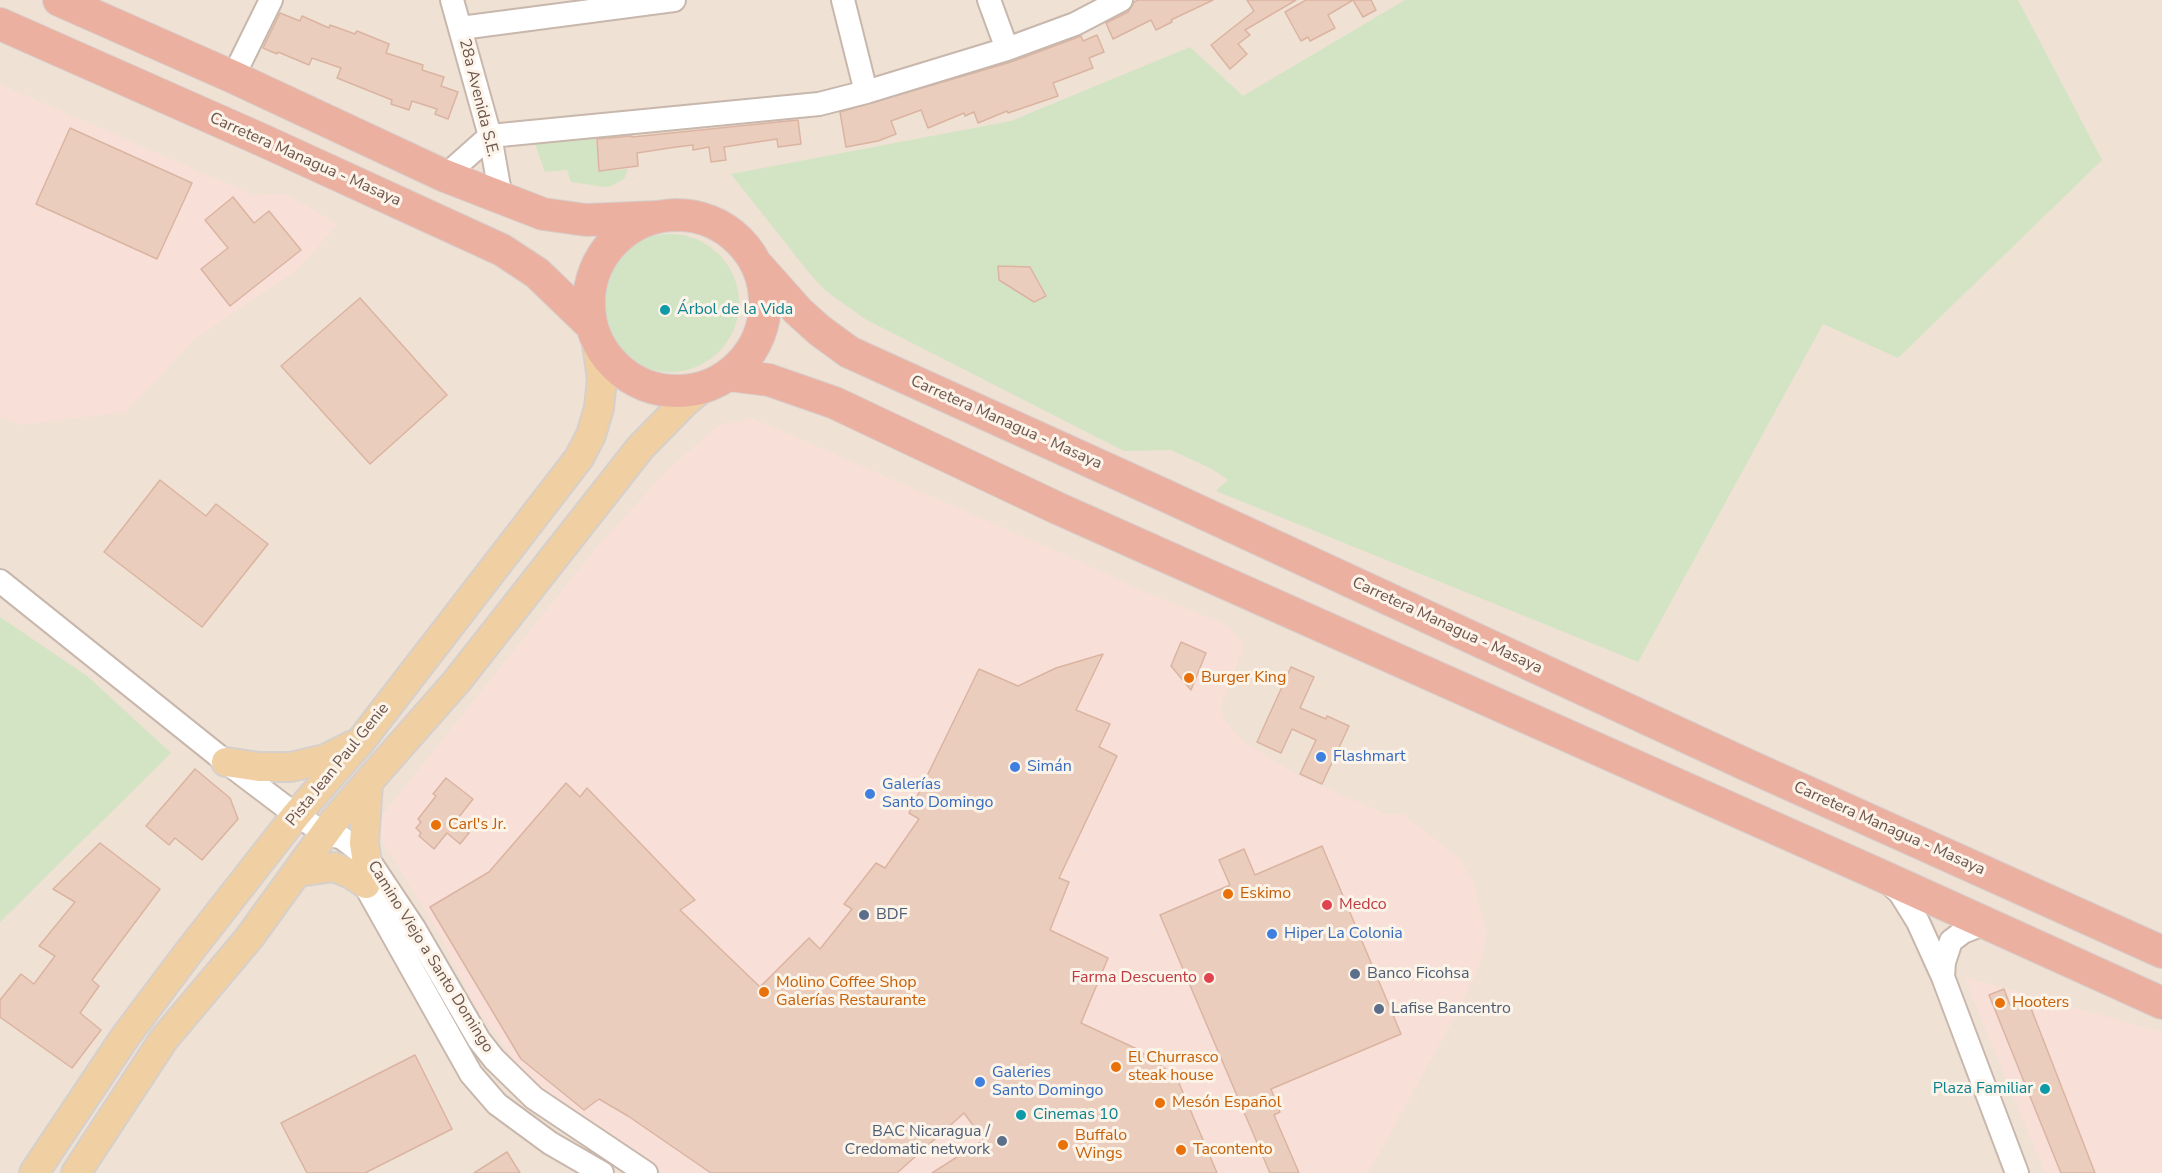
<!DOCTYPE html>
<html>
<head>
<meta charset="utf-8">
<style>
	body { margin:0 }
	canvas { display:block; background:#f9efe3 }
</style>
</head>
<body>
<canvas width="2162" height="1173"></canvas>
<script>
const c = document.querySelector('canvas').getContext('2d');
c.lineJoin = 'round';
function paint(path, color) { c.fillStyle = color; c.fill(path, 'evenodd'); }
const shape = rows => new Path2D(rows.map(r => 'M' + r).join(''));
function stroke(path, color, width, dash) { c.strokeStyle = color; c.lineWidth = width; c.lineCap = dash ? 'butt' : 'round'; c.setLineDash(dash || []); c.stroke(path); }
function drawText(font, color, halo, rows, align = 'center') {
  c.font = font + ' "Nunito Sans",sans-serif'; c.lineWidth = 6; c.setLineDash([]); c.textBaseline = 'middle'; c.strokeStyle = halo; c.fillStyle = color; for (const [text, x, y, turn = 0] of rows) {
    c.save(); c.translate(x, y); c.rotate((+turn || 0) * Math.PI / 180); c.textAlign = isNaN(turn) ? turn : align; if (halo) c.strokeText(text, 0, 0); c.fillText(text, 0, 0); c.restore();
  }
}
const residential = shape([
	[0,0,2162,0,2162,1173,0,1173]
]);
const commercial = shape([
	[0,84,253,195,285,194,338,224,297,270,195,339,126,412,22,425,0,417],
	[752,418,1061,553,1145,592,1179,605,1230,627,1242,642,1242,651,1222,702,1222,712,1226,722,1245,743,1298,775,1385,814,1403,814,1459,858,1473,881,1487,934,1479,968,1455,1017,1368,1173,663,1173,534,1089,474,1004,440,935,373,826,595,549,670,467,718,426],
	[1964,977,2162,1032,2162,1173,2045,1173]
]);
const green = shape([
	[1405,0,2018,0,2102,160,1898,358,1823,324,1638,662,1216,491,1228,480,1212,469,1171,450,1124,451,865,319,826,291,810,274,731,174,1011,121,1190,47,1243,96],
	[595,131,599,171,628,169,624,179,611,186,605,187,571,182,567,170,545,172,533,138],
	'601 303a69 69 0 1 1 138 0a69 69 0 1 1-138 0Z',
	[0,617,87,676,171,753,0,922]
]);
const building = shape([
	[1138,0,1213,0,1171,20,1172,22,1156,30,1151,20,1113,39,1106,23,1128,12,1134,2,1138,0],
	[1247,0,1296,0,1245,30,1250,35,1238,44,1247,54,1230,69,1211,45,1254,11,1247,0],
	[1306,0,1371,0,1376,10,1363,17,1353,0,1328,15,1335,28,1310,41,1308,37,1301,41,1285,12,1306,0],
	[280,13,300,21,302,16,329,28,330,25,355,34,357,31,389,44,386,53,423,65,422,70,444,77,441,86,458,92,448,119,435,114,437,109,412,101,409,110,391,104,392,100,337,78,341,68,312,58,309,65,278,52,277,54,263,48,280,13],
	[1097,35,1104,52,1089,58,1093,68,1053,83,1058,96,1008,113,1007,111,978,123,974,112,965,116,964,113,928,128,921,110,891,121,896,134,878,141,846,147,840,112,1011,62,1081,36,1083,41,1097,35],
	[798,120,801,144,778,147,777,139,724,147,726,160,711,162,709,147,693,150,693,145,676,147,637,153,638,166,599,171,597,139,632,136,632,137,798,120],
	[70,128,192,183,157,259,36,204,70,128],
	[233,197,254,223,269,211,301,250,230,306,201,269,228,248,205,220,233,197],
	[998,266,1030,267,1046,296,1034,302,999,280,998,266],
	[360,298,447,395,370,464,281,366,360,298],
	[160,480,206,516,216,504,268,544,202,627,104,552,160,480],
	[1181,642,1206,653,1191,690,1171,666,1181,642],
	[1103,654,1076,710,1110,724,1099,747,1117,756,1059,878,1069,882,1050,930,1108,958,1081,1023,1137,1049,1176,1076,1217,1173,932,1173,984,1140,964,1113,897,1173,711,1173,628,1116,599,1099,584,1110,521,1059,430,907,489,872,566,783,580,797,587,788,695,900,680,910,760,987,809,938,820,949,852,909,844,904,876,863,885,868,919,819,909,813,979,669,1018,686,1056,668,1103,654],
	[1291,667,1314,677,1300,708,1326,719,1327,716,1349,726,1322,784,1300,774,1316,740,1292,729,1281,753,1257,742,1291,667],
	[195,769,230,798,238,819,202,860,175,838,169,845,146,826,195,769],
	[446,778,473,799,455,822,469,833,460,844,447,833,434,849,419,836,421,833,416,828,421,822,418,819,436,796,433,794,446,778],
	[100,843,160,889,92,980,99,986,80,1013,101,1030,72,1068,0,1017,0,1000,21,974,34,984,55,956,39,946,75,902,53,889,100,843],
	[1322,846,1401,1034,1271,1089,1280,1112,1274,1115,1299,1173,1270,1173,1160,915,1230,885,1219,860,1244,849,1255,875,1322,846],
	[2004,989,2010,1005,2027,998,2095,1173,2061,1173,1989,995,2004,989],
	[415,1055,452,1129,365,1173,307,1173,281,1123,415,1055],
	[507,1152,520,1173,474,1173,507,1152]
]);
const minor = shape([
	[452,0,490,136,501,198],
	[843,0,866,92],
	[989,0,1007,49],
	[461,28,674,0],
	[233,77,271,0],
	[445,176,490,136,819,104,866,92,1007,49,1075,24,1121,0],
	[0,581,226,762,296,815,325,833,342,838,366,856,414,928,479,1040,494,1059,534,1098,646,1173],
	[357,871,471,1074,497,1104,550,1143,602,1173],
	[1889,883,1900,893,1918,922,1943,977,2017,1173],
	[1943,977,1944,962,1951,941,1963,932,1986,923]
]);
const major = shape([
	[226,762,259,767,291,767,325,759,353,745],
	[366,856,364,843,368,784],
	[298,872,334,867,351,874,366,884],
	[34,1173,125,1037,188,953,296,815,360,742,579,458,591,435,599,408,602,379,597,344],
	[76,1173,164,1039,249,938,333,822,457,681,640,448,685,402,702,388]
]);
const highway = shape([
	[59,0,233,77,445,176,543,214,586,220,656,217],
	[0,24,262,140,502,250,537,273,592,326],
	'589 303a88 88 0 1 1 176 0a88 88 0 1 1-176 0Z',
	[757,265,798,311,819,330,849,352,1162,494,1747,765,2162,952],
	[729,375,769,380,835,403,1057,508,1882,876,2162,1003]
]);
const markers = [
	[665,310,6,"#0f9aa8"],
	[1189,678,6,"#e8710a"],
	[1321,757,6,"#3f7fe0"],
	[1015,767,6,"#3f7fe0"],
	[870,794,6,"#3f7fe0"],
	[436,825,6,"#e8710a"],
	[1228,894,6,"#e8710a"],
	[1327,905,6,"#e0444e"],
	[864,915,6,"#5c6f8a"],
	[1272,934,6,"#3f7fe0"],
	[1355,974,6,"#5c6f8a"],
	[1209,978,6,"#e0444e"],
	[764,992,6,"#e8710a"],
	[2000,1003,6,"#e8710a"],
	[1379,1009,6,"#5c6f8a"],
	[1116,1067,6,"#e8710a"],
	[980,1082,6,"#3f7fe0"],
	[2045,1089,6,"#0f9aa8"],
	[1160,1103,6,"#e8710a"],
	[1021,1115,6,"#0f9aa8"],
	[1002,1141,6,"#5c6f8a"],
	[1063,1145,6,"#e8710a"],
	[1181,1150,6,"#e8710a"]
];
const streetNames = [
	["28a Avenida S.E.",478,98,76],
	["Carretera Managua - Masaya",305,160,24],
	["Carretera Managua - Masaya",1006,423,24],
	["Carretera Managua - Masaya",1447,626,25],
	["Pista Jean Paul Genie",338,765,-51],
	["Carretera Managua - Masaya",1889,829,24],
	["Camino Viejo a Santo Domingo",430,957,58]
];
const cultureNames = [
	["Árbol de la Vida",677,310],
	["Plaza Familiar",2033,1089,"right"],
	["Cinemas 10",1033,1115]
];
const foodNames = [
	["Burger King",1201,678],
	["Carl's Jr.",448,825],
	["Eskimo",1240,894],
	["Molino Coffee Shop",776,983],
	["Galerías Restaurante",776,1001],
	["Hooters",2012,1003],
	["El Churrasco",1128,1058],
	["steak house",1128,1076],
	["Mesón Español",1172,1103],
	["Buffalo",1075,1136],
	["Wings",1075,1154],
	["Tacontento",1193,1150]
];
const shopNames = [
	["Flashmart",1333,757],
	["Simán",1027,767],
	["Galerías",882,785],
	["Santo Domingo",882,803],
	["Hiper La Colonia",1284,934],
	["Galeries",992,1073],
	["Santo Domingo",992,1091]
];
const healthNames = [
	["Medco",1339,905],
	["Farma Descuento",1197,978,"right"]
];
const serviceNames = [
	["BDF",876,915],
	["Banco Ficohsa",1367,974],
	["Lafise Bancentro",1391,1009],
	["BAC Nicaragua /",990,1132,"right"],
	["Credomatic network",990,1150,"right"]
];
paint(residential, '#efe1d3');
paint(commercial, '#f8e0d8');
paint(green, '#d3e4c4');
paint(building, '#ebcdbe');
stroke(building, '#dbb4a1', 1.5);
stroke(minor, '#c8b7ac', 26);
stroke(major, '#d6d0cd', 32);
stroke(highway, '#d6d0cd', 34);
stroke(minor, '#fff', 22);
stroke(major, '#f0cfa3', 28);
stroke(highway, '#ecb0a1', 32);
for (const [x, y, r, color] of markers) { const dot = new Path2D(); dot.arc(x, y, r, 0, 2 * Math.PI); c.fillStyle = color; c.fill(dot); stroke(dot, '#fcf3e9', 2); }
drawText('16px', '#6e564d', '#fcf3e9', streetNames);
drawText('16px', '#0d838f', '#fcf3e9', cultureNames, 'left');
drawText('16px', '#c56008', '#fcf3e9', foodNames, 'left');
drawText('16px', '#366cbe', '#fcf3e9', shopNames, 'left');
drawText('16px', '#be3a42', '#fcf3e9', healthNames, 'left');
drawText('16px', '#4e5e75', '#fcf3e9', serviceNames, 'left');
</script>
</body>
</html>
